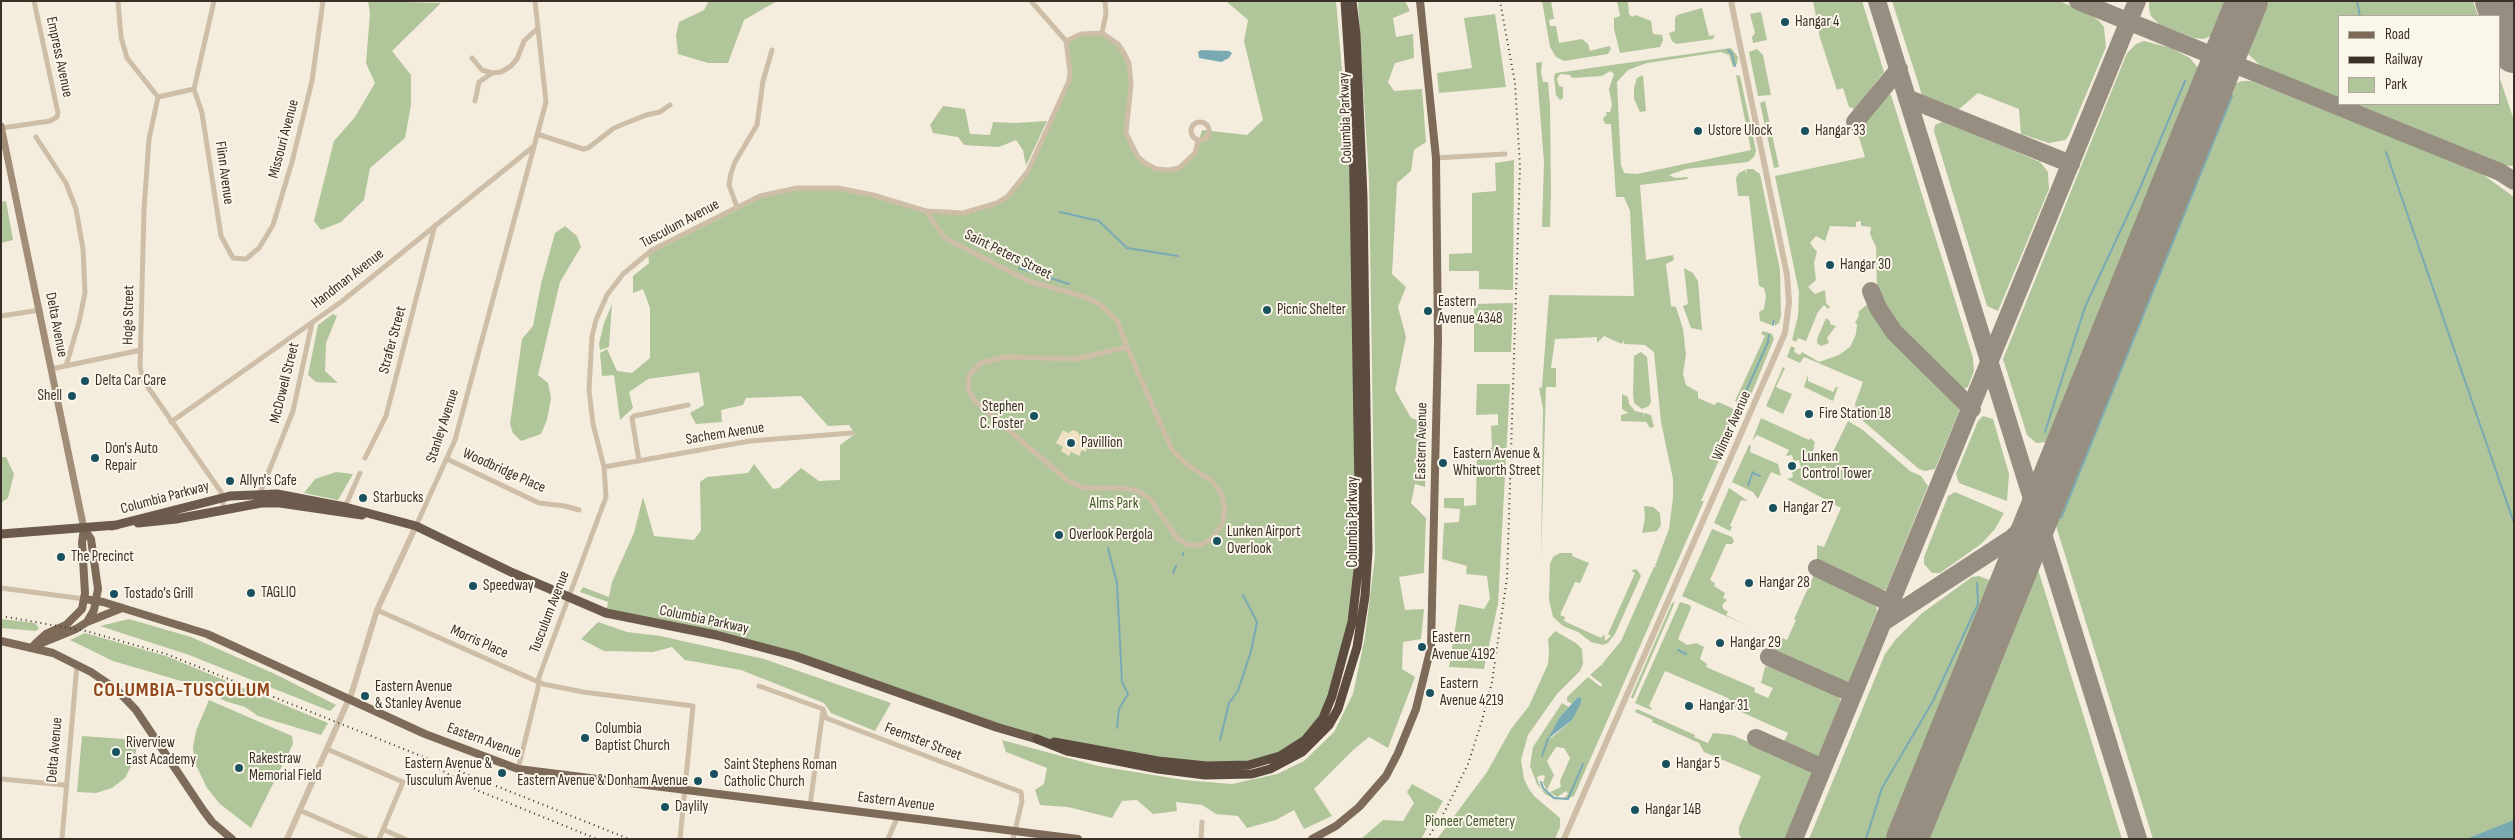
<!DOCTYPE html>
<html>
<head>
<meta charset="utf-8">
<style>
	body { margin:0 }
	#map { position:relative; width:2515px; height:840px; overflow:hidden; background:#f4eddd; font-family:"Sofia Sans Condensed",sans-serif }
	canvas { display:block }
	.frame { position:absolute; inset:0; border:2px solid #3a3028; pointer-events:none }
	.legend { position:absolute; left:2338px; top:15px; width:162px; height:90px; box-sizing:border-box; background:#fbf6ea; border:1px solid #aea79c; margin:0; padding:6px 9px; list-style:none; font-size:15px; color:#3a3028 }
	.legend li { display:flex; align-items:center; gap:10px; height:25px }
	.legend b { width:25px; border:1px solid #aea79c }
</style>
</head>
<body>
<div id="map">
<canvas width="2515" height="840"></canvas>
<div class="frame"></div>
<ul class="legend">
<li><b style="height:6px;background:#7d6a58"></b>Road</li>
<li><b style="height:6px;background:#3a3028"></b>Railway</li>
<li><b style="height:14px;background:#b1c59b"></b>Park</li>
</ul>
</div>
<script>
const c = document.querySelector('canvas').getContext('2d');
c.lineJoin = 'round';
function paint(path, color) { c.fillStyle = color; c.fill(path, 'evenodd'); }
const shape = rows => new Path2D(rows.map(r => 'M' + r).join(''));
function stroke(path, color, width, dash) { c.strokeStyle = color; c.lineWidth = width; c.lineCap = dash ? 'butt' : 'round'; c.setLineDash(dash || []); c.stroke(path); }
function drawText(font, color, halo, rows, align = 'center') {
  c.font = font + ' "Sofia Sans Condensed",sans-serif'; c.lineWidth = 4; c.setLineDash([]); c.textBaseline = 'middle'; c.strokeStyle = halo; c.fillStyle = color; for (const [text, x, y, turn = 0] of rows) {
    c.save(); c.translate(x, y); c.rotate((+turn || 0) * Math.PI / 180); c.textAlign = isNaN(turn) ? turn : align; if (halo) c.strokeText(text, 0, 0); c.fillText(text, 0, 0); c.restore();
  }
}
const green = shape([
	[368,1,441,3,392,51,411,75,411,105,405,138,370,168,364,200,341,222,321,230,314,221,334,141,355,117,375,83,366,63,370,13],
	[709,1,777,1,744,20,728,63,708,63,678,54,676,35,679,22,704,10],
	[1226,1,1336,1,1345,105,1345,144,1354,146,1360,553,1338,680,1313,731,1266,762,1207,766,1037,739,795,656,606,613,608,602,580,592,583,587,609,597,612,582,634,533,643,497,654,536,694,540,701,530,700,482,707,477,748,473,754,464,773,489,779,488,801,468,819,481,840,480,840,445,855,434,849,425,828,426,801,396,746,398,743,405,721,410,722,422,696,424,690,413,704,405,699,372,648,379,629,392,633,408,620,420,614,375,602,376,600,353,607,349,617,371,632,373,650,358,650,308,643,289,633,293,633,276,649,263,648,253,760,196,780,191,838,188,926,211,963,213,997,203,1023,180,1069,81,1067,44,1072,38,1102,33,1109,38,1124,53,1131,85,1126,133,1138,157,1156,169,1179,168,1195,153,1202,130,1247,135,1263,120,1244,41,1248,20],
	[1358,1,1405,1,1410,11,1393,18,1396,37,1413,34,1414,58,1395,63,1388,82,1394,91,1422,89,1426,142,1414,150,1411,171,1397,183,1392,274,1406,287,1398,307,1406,337,1395,390,1411,418,1428,423,1425,487,1415,484,1411,503,1426,518,1424,573,1399,577,1405,610,1424,609,1421,639,1403,642,1402,669,1415,677,1388,748,1369,737,1353,750,1314,789,1332,816,1304,829,1294,810,1276,820,1247,828,1238,816,1216,814,1202,805,1176,802,1177,811,1153,814,1137,800,1122,801,1112,818,1068,807,1040,805,1035,790,1044,784,1047,768,1006,752,1002,740,1098,766,1184,780,1232,784,1277,774,1304,761,1334,732,1353,694,1365,637,1375,556,1369,181],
	[1542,1,1551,1,1554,19,1549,20,1550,26,1556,26,1559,43,1582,39,1588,44,1590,51,1609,46,1611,48,1608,54,1564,61,1556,57,1550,47],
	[1617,1,1628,1,1629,14,1632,17,1636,15,1651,21,1653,34,1662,35,1663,40,1660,47,1620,53,1614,29,1614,18,1620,16],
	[1813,1,1862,1,1884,72,1855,109,1849,107,1843,88,1837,90,1820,38],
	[1892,1,2059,1,2088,13,2099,21,2104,27,2106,47,2069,135,2065,140,2049,143,2021,134,2019,109,1978,93,1958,110,1922,95],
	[2149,1,2231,1,2220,28,2213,35,2204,39,2194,38,2160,25,2151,16,2149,9],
	[2264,1,2473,1,2478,16,2339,16,2339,98,2261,66,2248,54,2246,45],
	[1702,8,1709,36,1715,35,1713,39,1676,44,1672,41,1669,33,1675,31,1675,18,1677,15],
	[1761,12,1767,40,1753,43,1752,37,1755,33,1750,14],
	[1495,14,1506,87,1439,93,1437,73,1472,68,1464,18],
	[2144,41,2171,48,2190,58,2198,68,2198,82,2054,436,2047,442,2036,443,2027,435,2003,359,2127,53,2136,44],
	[1731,48,1738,57,1737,64,1733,67,1729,55,1721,52,1647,63,1628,70,1617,82,1621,165,1624,173,1637,174,1751,150,1736,75,1740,76,1754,141,1756,151,1754,157,1748,162,1686,169,1669,175,1675,178,1687,177,1688,179,1640,185,1646,260,1673,255,1674,260,1666,264,1671,306,1676,307,1683,329,1686,355,1683,374,1686,385,1698,392,1698,398,1714,405,1718,402,1732,408,1739,415,1724,439,1723,451,1701,501,1704,501,1574,796,1562,800,1568,794,1566,791,1557,797,1550,792,1561,787,1560,781,1570,758,1564,748,1556,747,1547,761,1554,775,1547,790,1543,783,1545,776,1542,775,1537,777,1541,789,1560,802,1545,794,1537,784,1530,766,1533,747,1562,703,1569,707,1559,718,1550,739,1572,720,1578,697,1572,704,1567,701,1567,697,1588,677,1601,687,1602,684,1590,675,1601,665,1603,666,1602,664,1621,641,1654,567,1657,567,1655,566,1669,529,1673,497,1673,479,1661,422,1654,352,1645,345,1624,344,1623,340,1622,344,1604,336,1597,343,1597,337,1555,339,1551,368,1556,368,1556,387,1546,387,1541,560,1543,408,1539,388,1542,387,1549,295,1634,296,1630,211,1624,197,1616,197,1611,124,1605,124,1603,118,1607,115,1606,112,1610,112,1612,105,1609,89,1614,74,1610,71,1602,76,1572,78,1570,75,1560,74,1557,79,1559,86,1563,87,1563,98,1560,100,1556,95,1554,76,1556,73],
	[1757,49,1763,55,1771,95,1758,96,1749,52],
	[1542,62,1541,72,1543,82,1548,82,1550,105,1551,193,1550,227,1542,227,1544,162,1536,63],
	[1643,75,1646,111,1640,112,1634,99,1634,88,1637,78],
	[2499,76,2514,120,2514,166,2512,166,2500,165,2353,104,2499,104],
	[2242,81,2251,81,2478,171,2514,197,2514,839,2153,839,2053,516,2225,92,2231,85],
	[1886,94,1891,95,1973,358,1974,371,1968,387,1963,389,1897,327,1885,310,1877,289,1876,247,1870,234,1871,227,1861,226,1861,221,1856,222,1856,227,1830,226,1825,241,1816,236,1810,243,1817,252,1814,263,1816,280,1808,287,1815,294,1825,290,1826,303,1830,307,1828,309,1824,305,1818,312,1806,341,1798,338,1796,342,1792,340,1798,316,1799,292,1775,176,1865,157,1857,131],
	[1765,101,1779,167,1774,168,1760,103],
	[943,106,965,109,970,134,990,135,993,122,1016,123,1047,121,1026,166,1023,150,1016,140,999,147,964,145,958,137,933,133,930,125],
	[1944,121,2040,162,2048,172,2049,189,1998,311,1987,306,1934,131,1935,125],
	[1514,160,1513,290,1479,289,1479,271,1449,271,1449,254,1472,253,1472,193,1496,191,1495,163],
	[1746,169,1753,169,1760,174,1780,270,1781,316,1779,323,1775,326,1775,321,1771,325,1760,321,1759,312,1764,309,1766,296,1764,288,1759,286,1749,196,1738,196,1736,178,1739,173,1745,170,1747,175],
	[6,201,13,240,1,243,1,202],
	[565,226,577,236,581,247,560,282,538,375,548,383,551,398,547,420,541,434,521,441,513,433,510,424,522,339,533,326,541,284,555,233],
	[1684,268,1693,273,1698,281,1702,330,1691,328,1683,306,1688,304],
	[1513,303,1511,352,1474,352,1474,304],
	[1869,303,1878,321,1890,336,1956,401,1960,409,1935,469,1925,471,1919,469,1862,420,1857,415,1855,404,1863,382,1804,357,1800,363,1787,357,1791,346,1795,348,1794,352,1800,355,1802,352,1819,362,1839,355,1850,347,1856,334,1857,324,1855,323,1859,315,1858,312],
	[612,304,609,347,600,350,599,344,604,323],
	[333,314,337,316,326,343,325,371,338,383,316,382,308,375,318,325],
	[1826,318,1830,321,1830,324,1836,326,1827,338,1829,343,1821,346,1817,343,1817,339],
	[1763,331,1772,334,1774,339,1748,402,1742,404,1735,401,1765,336,1761,334],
	[1641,352,1647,357,1651,402,1649,406,1642,409,1634,403,1633,394,1634,356],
	[1783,367,1785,368,1776,387,1792,394,1783,414,1766,406],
	[1808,375,1808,381,1833,392,1836,387,1838,387,1833,401,1804,387,1803,389],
	[1477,384,1510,384,1498,604,1484,669,1449,667,1459,604,1484,609,1490,599,1487,576,1466,574,1467,566,1442,559,1444,523,1459,522,1460,509,1444,508,1444,498,1464,498,1464,506,1476,505,1477,448,1492,448,1491,426,1498,425,1498,414,1476,415],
	[1622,394,1628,397,1629,404,1635,411,1644,413,1643,416,1645,413,1651,415,1654,427,1650,428,1646,422,1621,421,1621,415,1628,413,1622,409],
	[1983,416,1993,419,2009,474,2007,501,1959,483,1956,474,1978,421],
	[1761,418,1809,440,1810,438,1815,442,1813,451,1830,458,1848,421,1863,430,1910,471,1921,476,1928,486,1886,590,1879,589,1817,562,1817,545,1824,547,1841,508,1787,479,1793,477,1792,471,1801,468,1799,460,1794,461,1792,455,1786,456,1789,450,1757,435,1752,441],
	[1749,445,1751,446,1750,452,1778,464,1781,476,1771,472,1758,499,1753,492,1732,482],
	[1,457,6,457,14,474,8,498,1,503],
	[336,472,353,474,338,500,304,493,315,479],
	[1729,488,1748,501,1741,500,1730,526,1732,527,1730,531,1714,523],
	[1955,492,2004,513,1995,529,1981,544,1940,573,1932,573,1924,564,1924,557,1948,496],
	[1644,506,1653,507,1660,513,1661,525,1657,531,1642,533,1645,518],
	[1712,529,1732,537,1734,541,1732,544,1726,544,1710,580,1715,583,1714,586,1725,593,1723,598,1727,600,1722,605,1724,610,1728,611,1726,615,1748,626,1682,596],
	[1560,553,1572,553,1572,556,1589,563,1580,583,1575,582,1560,615,1565,617,1564,621,1601,638,1604,634,1605,641,1611,636,1608,634,1635,573,1631,571,1635,569,1638,571,1641,576,1615,634,1608,643,1603,645,1591,642,1578,632,1563,626,1553,617,1549,600,1550,564,1553,557],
	[2035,560,2122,839,1922,839],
	[1814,575,1876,603,1877,611,1849,682,1843,683,1774,652,1773,648,1778,636,1787,640,1796,620,1794,619],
	[1979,576,1989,580,1991,591,1891,839,1809,839,1885,654,1896,639,1921,614,1972,577],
	[1675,602,1633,699,1631,697,1672,603],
	[1680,602,1690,605,1691,608,1678,639,1687,645,1696,643,1704,647,1700,659,1707,664,1706,667,1755,688,1754,692,1768,698,1773,688,1761,683,1765,667,1768,666,1838,696,1841,701,1819,755,1814,758,1759,733,1758,730,1784,741,1788,733,1737,710,1728,698,1665,671,1649,706,1652,708,1651,710,1635,703],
	[1,619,35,623,39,628,36,631,1,628],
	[129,619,191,637,275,674,336,705,330,711,189,655,100,626],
	[598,622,627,632,660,636,764,659,891,703,875,731,831,713,824,703,741,670,685,660,672,647,653,652,604,651,581,639],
	[1555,631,1576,643,1582,649,1583,664,1580,671,1557,694,1528,735,1521,760,1524,779,1529,789,1534,796,1560,818,1560,827,1555,839,1437,839,1487,772,1511,729,1529,706,1548,664,1549,650,1548,639],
	[85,633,166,656,328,723,321,735,258,716,245,707,225,701,198,686,113,661,70,640],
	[209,700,292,736,293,744,251,828,220,804,207,788,194,761,193,747,196,731],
	[1637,709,1695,735,1694,737,1708,743,1713,733,1732,735,1809,768,1811,774,1785,839,1742,839,1739,834,1739,827,1761,776,1704,752,1699,743,1652,722,1653,720,1635,712],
	[82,736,138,740,134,761,125,778,112,788,96,793,77,792],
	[1412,784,1443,801,1421,839,1361,839,1383,820,1403,821,1414,803,1407,792]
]);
const plaza = shape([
	[1063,430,1068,433,1073,430,1078,432,1082,441,1088,447,1085,452,1082,450,1079,456,1071,452,1069,456,1061,451,1063,447,1056,443]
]);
const water = shape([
	[1201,50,1229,51,1232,53,1229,58,1221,62,1199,58,1198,52],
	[1578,697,1581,698,1581,703,1572,720,1548,739,1559,718],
	[2514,820,2514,839,2466,839]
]);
const stream = shape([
	[2357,1,2360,16],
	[1728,50,1732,54,1735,66],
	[2386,152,2514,523],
	[1060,212,1099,221,1127,248,1178,256],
	[1019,268,1069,284],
	[1773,325,1774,321],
	[1742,400,1768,342,1769,335],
	[2045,432,2085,307,2137,195,2185,81],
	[1753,473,1760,476],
	[1748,485,1753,472],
	[2061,518,2232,96],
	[1108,548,1117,583,1122,682,1128,694,1119,709,1117,728],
	[1183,555,1183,553],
	[1173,573,1176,566],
	[1678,650,1686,654],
	[1220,740,1229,703,1238,691,1251,651,1257,622,1243,595],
	[1542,756,1548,739],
	[1541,782,1543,788,1554,798,1568,799,1583,764],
	[1866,839,1882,788,1933,701,1978,604,1977,583]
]);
const taxiway = shape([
	[1877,1,2138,839],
	[2078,1,2500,172,2514,181],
	[1907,98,2071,164],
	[1855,122,1899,69],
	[1871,291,1878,308,1894,332,1972,409],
	[1817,568,1892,604],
	[1885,621,2012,538,2030,521,2047,493],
	[1769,657,1853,694],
	[1756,738,1823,768],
	[1794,839,2137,1]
]);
const runway = shape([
	[2496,1,2514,52],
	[1907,839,2247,1]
]);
const minor = shape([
	[118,1,121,37,127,58,158,97],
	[1102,33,1106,14,1105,1],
	[1066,41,1081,34,1102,33,1118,44,1124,53,1129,63,1131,85,1126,133,1138,157,1145,163,1156,169,1169,170,1179,168,1195,153,1198,141],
	[472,58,482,70,492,73,501,72,511,66,517,59,524,41,538,28],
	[194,89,202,113,221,236,233,258,246,259,259,248,273,225,292,162,312,81,323,1],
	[158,97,149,139,144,210,140,367,143,380,221,492,224,509],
	[158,97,194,89,214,1],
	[475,101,479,82,491,74],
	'1191 131a9 9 0 1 1 18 0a9 9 0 1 1-18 0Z',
	[2,128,50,121,57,117,58,113,34,1],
	[537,134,583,149,588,148,614,128,646,115,660,112,670,105],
	[36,137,66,183,76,209,83,249,85,293,79,322,66,366],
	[1436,158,1505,154],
	[737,207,729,185,731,173,735,162,757,125,763,81,772,50],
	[926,211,945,238,1028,281,1085,297,1101,305,1118,322,1127,347],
	[1,316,40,310],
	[1127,347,1172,450,1185,463,1212,481,1222,495,1225,510,1222,525,1210,540,1200,545,1188,545,1178,539,1150,499,1138,491,1122,488,1084,488,1068,481,975,401,968,390,969,375,981,363,1005,357,1076,359,1127,347],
	[51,369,141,350],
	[171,422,341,302,534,146],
	[365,458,386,416,435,225],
	[447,459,539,503,565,506,579,510],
	[639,461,632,418,634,416,688,405],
	[604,467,750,441,852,433],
	[259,496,293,411,312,323],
	[345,507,360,473],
	[416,526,455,440,546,102,535,1],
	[1,588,85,599],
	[377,610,543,684,583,692,693,706,680,839],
	[759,686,823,709],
	[823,709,826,718,1021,792,1022,801,1013,839],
	[327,749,403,782,379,839],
	[518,769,538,688,539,677,606,497,604,467,593,424,589,390,592,336,596,320,607,295,623,274,652,250,760,196,797,188,838,188,873,195,926,211,963,213,997,203,1007,197,1028,171,1069,81,1070,72,1066,41,1031,1],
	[1,779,65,785],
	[810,805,823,710],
	[299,810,366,839],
	[384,830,405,839],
	[62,839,77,664],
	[888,839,898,816],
	[1201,839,1202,822]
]);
const tertiary = shape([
	[287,839,352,692,377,610,416,526],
	[1564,839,1785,333,1789,302,1787,275,1731,1]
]);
const secondary = shape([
	[1,126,84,529]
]);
const primary = shape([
	[85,599,103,602,207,634,425,734,518,769,1078,839],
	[87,622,122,608],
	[1,641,53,653,91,672,116,689,136,710,203,810,212,822,232,839],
	[35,644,46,634,66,625,82,609,85,593,82,542,84,529],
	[32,647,76,629,87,622,94,610,98,589,91,539,84,529],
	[1312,839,1336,826,1359,807,1386,776,1398,753,1416,709,1431,647,1438,341,1436,158,1420,1]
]);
const trunk = shape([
	[138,523,176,519,261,503,280,503,362,515],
	[112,526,230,496,277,494,345,507,416,526,513,573,606,613,716,635,795,656,996,727,1037,739],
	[1,534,117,525]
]);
const motorway = shape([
	[1037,739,1067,751,1158,769,1205,775,1252,774,1270,769,1302,752,1329,725,1338,709,1357,647,1365,596,1368,551,1363,198,1356,34,1352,1],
	[1054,742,1158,761,1207,766,1249,765,1280,756,1305,740,1323,718,1332,696,1352,622,1360,553,1353,124,1345,1]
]);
const rail = shape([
	[1,616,86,631,166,654,629,839],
	[439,769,479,791,597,839],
	[1427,839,1445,811,1468,764,1481,724,1492,682,1507,578,1520,167,1515,83,1500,1]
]);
const markers = [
	[1785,22,5,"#1a515f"],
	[1698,131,5,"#1a515f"],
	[1805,131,5,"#1a515f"],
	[1830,265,5,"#1a515f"],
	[1267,310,5,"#1a515f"],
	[1428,311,5,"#1a515f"],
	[85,381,5,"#1a515f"],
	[72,396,5,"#1a515f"],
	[1809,414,5,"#1a515f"],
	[1034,416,5,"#1a515f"],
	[1071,443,5,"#1a515f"],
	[95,458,5,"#1a515f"],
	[1443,463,5,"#1a515f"],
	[1792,466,5,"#1a515f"],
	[230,481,5,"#1a515f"],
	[363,498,5,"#1a515f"],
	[1773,508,5,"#1a515f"],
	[1059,535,5,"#1a515f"],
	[1217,541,5,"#1a515f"],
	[61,557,5,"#1a515f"],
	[1749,583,5,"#1a515f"],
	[473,586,5,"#1a515f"],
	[251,593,5,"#1a515f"],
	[114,594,5,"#1a515f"],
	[1720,643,5,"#1a515f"],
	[1422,647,5,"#1a515f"],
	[1430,693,5,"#1a515f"],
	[365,696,5,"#1a515f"],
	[1689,706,5,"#1a515f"],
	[585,738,5,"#1a515f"],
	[116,752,5,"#1a515f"],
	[1666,764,5,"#1a515f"],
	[239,768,5,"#1a515f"],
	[502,773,5,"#1a515f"],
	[714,774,5,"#1a515f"],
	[698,781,5,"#1a515f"],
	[665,807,5,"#1a515f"],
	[1635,810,5,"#1a515f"]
];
const poiNames = [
	["Hangar 4",1795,22],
	["Ustore Ulock",1708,131],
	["Hangar 33",1815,131],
	["Hangar 30",1840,265],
	["Eastern",1438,302],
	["Avenue 4348",1438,319],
	["Picnic Shelter",1277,310],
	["Delta Car Care",95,381],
	["Shell",62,396,"right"],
	["Stephen",1024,407,"right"],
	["C. Foster",1024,424,"right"],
	["Fire Station 18",1819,414],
	["Pavillion",1081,443],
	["Don's Auto",105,449],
	["Repair",105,466],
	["Eastern Avenue &",1453,454],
	["Whitworth Street",1453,471],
	["Lunken",1802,457],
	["Control Tower",1802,474],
	["Allyn's Cafe",240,481],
	["Starbucks",373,498],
	["Hangar 27",1783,508],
	["Lunken Airport",1227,532],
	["Overlook",1227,549],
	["Overlook Pergola",1069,535],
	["The Precinct",71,557],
	["Hangar 28",1759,583],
	["Speedway",483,586],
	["TAGLIO",261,593],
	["Tostado’s Grill",124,594],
	["Eastern",1432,638],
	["Avenue 4192",1432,655],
	["Hangar 29",1730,643],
	["Eastern",1440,684],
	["Avenue 4219",1440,701],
	["Eastern Avenue",375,687],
	["& Stanley Avenue",375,704],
	["Hangar 31",1699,706],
	["Columbia",595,729],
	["Baptist Church",595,746],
	["Riverview",126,743],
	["East Academy",126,760],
	["Rakestraw",249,759],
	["Memorial Field",249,776],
	["Eastern Avenue &",492,764,"right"],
	["Tusculum Avenue",492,781,"right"],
	["Hangar 5",1676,764],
	["Saint Stephens Roman",724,765],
	["Catholic Church",724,782],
	["Eastern Avenue & Donham Avenue",688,781,"right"],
	["Daylily",675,807],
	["Hangar 14B",1645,810]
];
const streetNames = [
	["Empress Avenue",59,57,78],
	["Columbia Parkway",1346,118,-92],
	["Missouri Avenue",284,139,-75],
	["Flinn Avenue",224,173,82],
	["Tusculum Avenue",680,224,-28],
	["Saint Peters Street",1008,255,26],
	["Handman Avenue",348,279,-38],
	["Hoge Street",129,315,-89],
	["Delta Avenue",56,325,79],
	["Strafer Street",393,340,-75],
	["McDowell Street",285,383,-76],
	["Stanley Avenue",443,426,-72],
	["Wilmer Avenue",1732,426,-66],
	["Sachem Avenue",725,434,-9],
	["Eastern Avenue",1422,441,-89],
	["Woodbridge Place",504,471,24],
	["Columbia Parkway",165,498,-15],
	["Columbia Parkway",1353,522,-90],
	["Tusculum Avenue",550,612,-69],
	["Columbia Parkway",704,620,12],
	["Morris Place",479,642,24],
	["Eastern Avenue",484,741,20],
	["Feemster Street",923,742,21],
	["Delta Avenue",55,750,-85],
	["Eastern Avenue",896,802,7]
];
const parkNames = [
	["Alms Park",1114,504],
	["Pioneer Cemetery",1470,822]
];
const districtNames = [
	["COLUMBIA-TUSCULUM",182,691]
];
paint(green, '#b1c59b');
paint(plaza, '#eee1c3');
paint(water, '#79aab4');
stroke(stream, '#79aab4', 2);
stroke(taxiway, '#978e82', 18);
stroke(runway, '#978e82', 42);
stroke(minor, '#cebea7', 5);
stroke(tertiary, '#cebea7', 6);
stroke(secondary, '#a28d78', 7);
stroke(primary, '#7d6a58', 8);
stroke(trunk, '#6c5b4c', 9);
stroke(motorway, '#5c4c3f', 9);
stroke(rail, '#3a3028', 2, [1, 4]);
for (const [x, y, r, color] of markers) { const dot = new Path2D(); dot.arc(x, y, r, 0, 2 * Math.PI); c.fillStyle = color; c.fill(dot); stroke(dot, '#fbf6ea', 2); }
drawText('15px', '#3a3028', '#fbf6ea', poiNames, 'left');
drawText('15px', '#3a3028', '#fbf6ea', streetNames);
drawText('15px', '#425b2a', '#fbf6ea', parkNames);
c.letterSpacing = '1px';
drawText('bold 20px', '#90461a', '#fbf6ea', districtNames);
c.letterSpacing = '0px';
</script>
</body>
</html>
